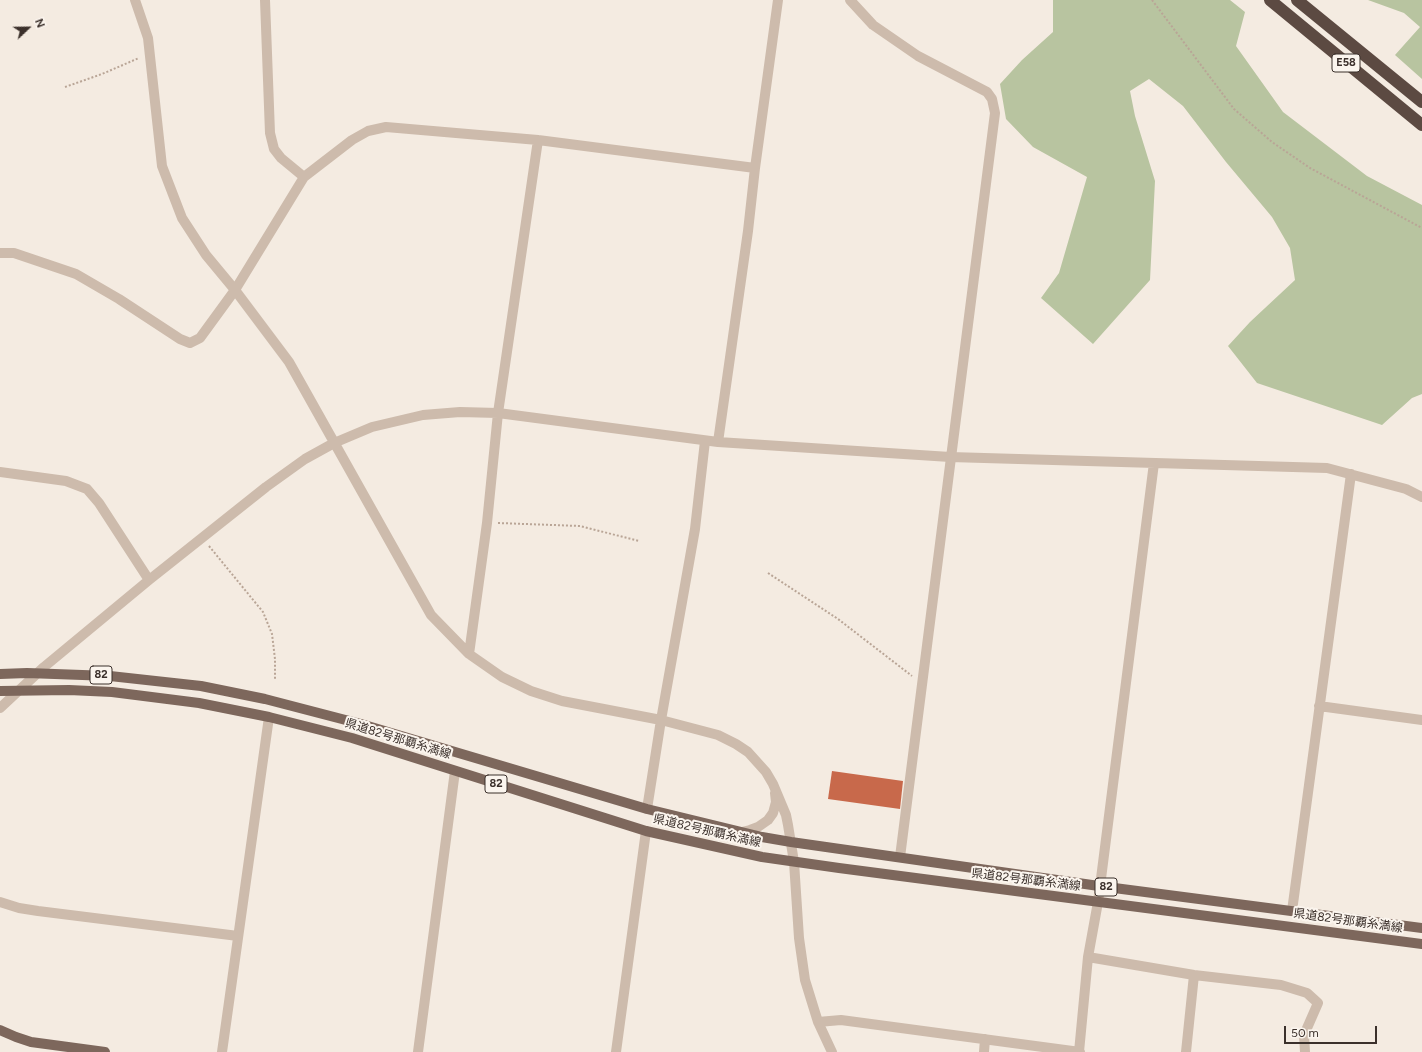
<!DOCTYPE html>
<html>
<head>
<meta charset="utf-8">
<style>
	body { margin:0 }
	#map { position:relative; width:1422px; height:1052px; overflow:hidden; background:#f4ebe1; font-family:Figtree,sans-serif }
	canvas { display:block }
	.north { position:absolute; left:8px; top:8px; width:40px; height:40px; -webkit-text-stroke:3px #fbf5ee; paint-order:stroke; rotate:68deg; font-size:11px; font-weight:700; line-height:16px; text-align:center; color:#3b302b }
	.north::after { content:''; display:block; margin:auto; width:14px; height:18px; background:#3b302b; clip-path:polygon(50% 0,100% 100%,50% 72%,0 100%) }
	.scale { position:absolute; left:1284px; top:1026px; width:93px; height:18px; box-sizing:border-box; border:2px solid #3b302b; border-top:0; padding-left:5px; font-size:12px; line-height:14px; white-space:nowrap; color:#3b302b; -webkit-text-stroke:3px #fbf5ee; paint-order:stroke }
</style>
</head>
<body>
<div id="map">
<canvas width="1422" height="1052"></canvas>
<div class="north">N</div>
<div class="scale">50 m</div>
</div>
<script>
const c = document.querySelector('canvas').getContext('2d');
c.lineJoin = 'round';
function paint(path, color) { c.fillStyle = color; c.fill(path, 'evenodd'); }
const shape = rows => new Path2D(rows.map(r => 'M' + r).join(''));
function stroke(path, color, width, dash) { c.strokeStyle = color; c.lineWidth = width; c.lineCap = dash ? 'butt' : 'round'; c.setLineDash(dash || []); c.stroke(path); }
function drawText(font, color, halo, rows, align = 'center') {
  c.font = font + ' Figtree,"Noto Sans JP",sans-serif'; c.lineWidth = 4; c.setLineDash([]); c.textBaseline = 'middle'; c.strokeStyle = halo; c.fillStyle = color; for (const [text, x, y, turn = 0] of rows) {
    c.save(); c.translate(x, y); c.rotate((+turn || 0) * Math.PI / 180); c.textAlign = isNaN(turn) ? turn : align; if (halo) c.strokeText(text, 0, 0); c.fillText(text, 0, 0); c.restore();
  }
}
const green = shape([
	[1053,0,1230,0,1245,12,1236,46,1283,112,1367,176,1422,205,1422,394,1412,398,1382,425,1257,383,1228,346,1250,322,1295,280,1290,248,1272,217,1226,162,1183,106,1149,79,1130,91,1135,116,1155,181,1150,280,1093,344,1041,298,1059,273,1087,177,1033,147,1006,119,1000,84,1022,60,1053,32],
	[1368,0,1422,0,1422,79,1395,55,1420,27,1404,13]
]);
const building = shape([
	[832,771,903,781,900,809,828,799]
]);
const path = shape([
	[1152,0,1234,109,1272,142,1310,168,1422,228],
	[65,87,102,74,139,58],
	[498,523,580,526,639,541],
	[209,546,263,612,272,634,275,659,275,680],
	[768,573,838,619,912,676]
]);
const minor = shape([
	[135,0,148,38,162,166,182,218,206,255,235,290,289,362,431,615,469,654,502,677,531,691,562,701,661,720,718,735,736,744,748,752,766,772,773,784,786,815,788,825,794,862,799,938,805,980,818,1022,832,1052],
	[265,0,270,133,274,149,281,158,304,177],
	[850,0,873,25,918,56,987,92,992,99,995,113,900,857],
	[0,253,14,253,76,274,119,299,180,339,190,343,200,338,235,290,304,177,352,140,368,131,386,127,538,140,755,168],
	[718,442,748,231,755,168,778,0],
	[0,472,66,481,87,489,99,503,149,580],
	[469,654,487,523,498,413,538,140],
	[1319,706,1422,720],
	[0,708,44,667,149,580,266,487,305,459,334,443,372,427,423,415,460,412,498,413,718,442,950,457,1327,468,1406,489,1422,497],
	[647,809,661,720,695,529,705,441],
	[742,832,750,830,758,827,768,820,773,813,776,802,775,793],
	[0,902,19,908,38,911,238,936],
	[1292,911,1351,474],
	[1088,957,1194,975,1281,985,1307,993,1318,1003,1304,1035,1305,1052],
	[818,1022,841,1020,1080,1052],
	[222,1052,269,717],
	[418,1052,455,771],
	[616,1052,646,831],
	[984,1052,985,1039],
	[1079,1052,1088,957,1098,902,1154,463],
	[1186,1052,1194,975]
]);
const major = shape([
	[0,674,27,673,110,676,201,686,265,699,361,724,647,809,762,837,791,842,1099,886,1422,928],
	[0,691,69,690,112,692,199,703,269,717,352,738,646,831,762,857,839,868,1422,944],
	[0,1030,16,1037,31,1042,105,1052]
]);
const highway = shape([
	[1270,0,1422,125],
	[1297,0,1422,102]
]);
const shields = [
	[1346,63,28],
	[101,675,22],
	[496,784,22],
	[1106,887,22]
];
const shieldNames = [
	["E58",1346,63],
	["82",101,675],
	["82",496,784],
	["82",1106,887]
];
const streetNames = [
	["県道82号那覇糸満線",398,739,17],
	["県道82号那覇糸満線",707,831,13],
	["県道82号那覇糸満線",1026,880,7],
	["県道82号那覇糸満線",1348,921,8]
];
paint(green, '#b8c4a0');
paint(building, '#c8694b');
stroke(path, '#b9a596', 2, [2, 2]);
stroke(minor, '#cdbbac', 10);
stroke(major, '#7d675c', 10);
stroke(highway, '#5c4a42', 12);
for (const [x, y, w] of shields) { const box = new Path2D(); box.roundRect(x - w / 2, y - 9, w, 18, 3); c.fillStyle = '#fbf5ee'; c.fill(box); stroke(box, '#3b302b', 1); }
drawText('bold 11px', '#3b302b', null, shieldNames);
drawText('12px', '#3b302b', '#fbf5ee', streetNames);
</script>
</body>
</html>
